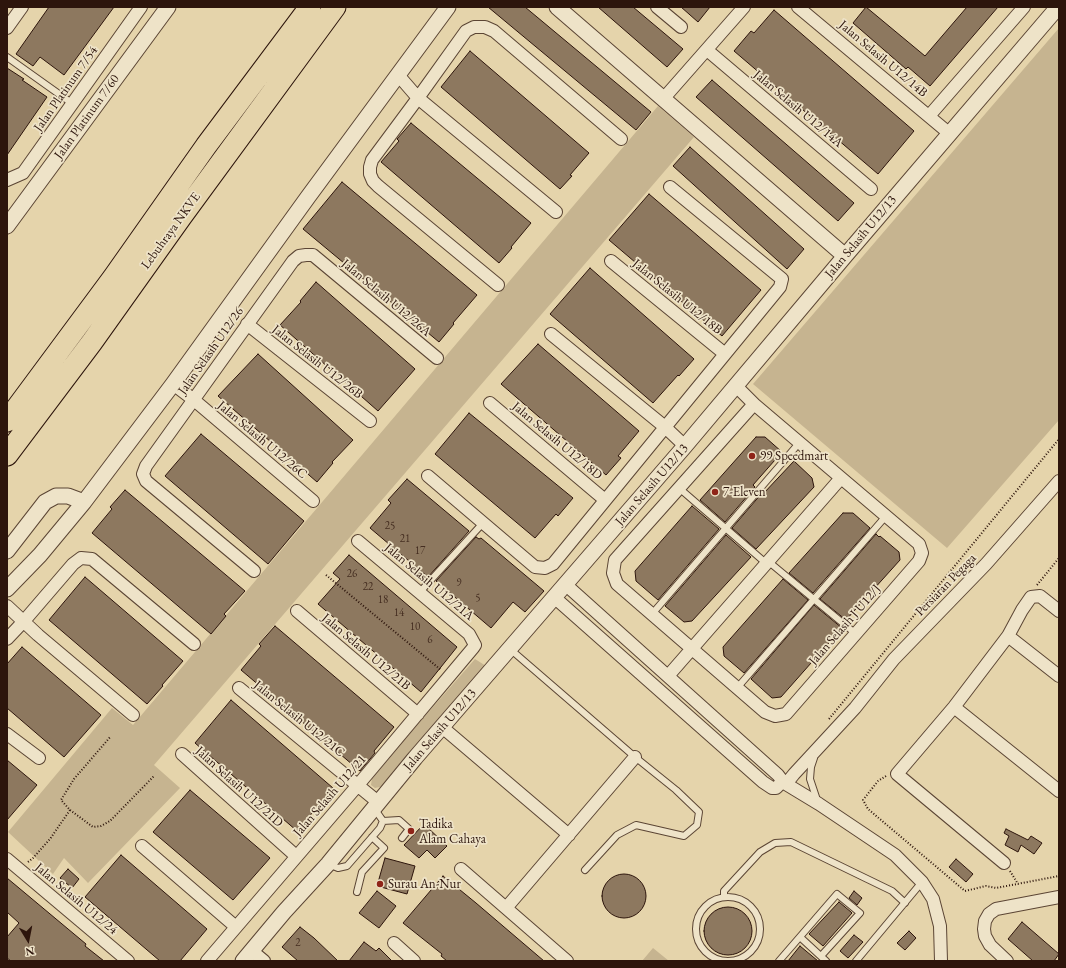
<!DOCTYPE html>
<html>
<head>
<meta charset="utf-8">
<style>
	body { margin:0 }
	#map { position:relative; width:1066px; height:968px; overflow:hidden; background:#e5d4ab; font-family:"EB Garamond",serif }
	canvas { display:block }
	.frame { position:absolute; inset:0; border:8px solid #2d150c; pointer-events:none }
	.north { position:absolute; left:8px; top:920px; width:40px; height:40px; -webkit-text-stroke:3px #eee3c8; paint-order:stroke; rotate:170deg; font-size:11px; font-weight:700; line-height:16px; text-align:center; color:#2d150c }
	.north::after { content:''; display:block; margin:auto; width:14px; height:18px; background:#2d150c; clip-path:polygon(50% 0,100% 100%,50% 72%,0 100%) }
</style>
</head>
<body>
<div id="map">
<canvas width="1066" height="968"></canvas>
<div class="frame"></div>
<div class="north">N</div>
</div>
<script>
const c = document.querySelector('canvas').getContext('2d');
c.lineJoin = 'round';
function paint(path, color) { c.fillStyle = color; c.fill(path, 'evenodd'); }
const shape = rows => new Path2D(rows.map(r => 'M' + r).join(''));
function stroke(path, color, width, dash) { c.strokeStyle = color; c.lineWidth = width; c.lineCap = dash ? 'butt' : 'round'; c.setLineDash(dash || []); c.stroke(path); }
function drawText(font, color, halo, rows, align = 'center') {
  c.font = font + ' "EB Garamond",serif'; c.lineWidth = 3.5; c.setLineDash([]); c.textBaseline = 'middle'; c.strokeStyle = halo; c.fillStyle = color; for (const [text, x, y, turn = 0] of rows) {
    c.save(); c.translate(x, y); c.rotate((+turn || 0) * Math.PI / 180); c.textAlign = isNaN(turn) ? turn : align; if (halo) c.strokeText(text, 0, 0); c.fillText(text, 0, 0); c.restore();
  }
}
const green = shape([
	[1059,28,1059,420,947,548,753,384],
	[658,106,694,137,154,765,180,788,88,883,64,858,53,874,8,832,112,708,133,725],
	[475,659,486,666,383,784,380,787,375,788,371,785,372,778,376,772],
	[653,948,669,961,642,961]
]);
const building = shape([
	[49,7,114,7,64,75,40,57,33,66,16,54,49,7],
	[488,7,525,7,651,112,636,130,488,7],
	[598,7,633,7,683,49,667,67,598,7],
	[681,7,710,7,698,22,681,7],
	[866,7,925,56,967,7,998,7,930,86,908,67,906,69,853,23,866,7],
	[774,10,914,131,878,174,734,51,751,31,754,33,774,10],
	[470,51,589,153,570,175,572,176,560,189,441,87,470,51],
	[7,68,24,79,22,80,47,97,7,155,7,68],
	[712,80,854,203,838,221,696,97,712,80],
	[411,123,531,223,511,247,512,248,499,263,381,162,399,141,397,139,411,123],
	[690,147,804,249,787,269,673,166,690,147],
	[342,182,477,295,453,323,454,324,439,342,303,229,342,182],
	[649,194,761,290,722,336,609,240,649,194],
	[590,268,694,359,679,376,678,375,653,403,550,314,590,268],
	[316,282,415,369,378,411,280,325,301,302,300,301,316,282],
	[538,344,639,431,618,456,621,458,606,475,501,384,538,344],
	[258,354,353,440,332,462,333,463,317,482,218,396,258,354],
	[469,413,573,498,558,516,556,514,535,538,435,454,469,413],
	[201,434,304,521,268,564,165,476,201,434],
	[756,437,765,437,782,452,753,485,755,487,725,522,700,500,756,437],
	[794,461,812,478,814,487,756,549,732,528,762,493,763,494,794,461],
	[407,479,469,531,428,577,370,528,391,503,388,500,407,479],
	[125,490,245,591,224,614,226,616,211,634,92,533,112,509,110,507,125,490],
	[692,506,719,529,658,600,636,581,635,571,692,506],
	[843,513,853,513,870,528,813,593,789,573,843,513],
	[876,534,879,537,880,536,899,552,900,560,846,620,820,599,876,534],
	[726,535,751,557,692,621,684,622,665,606,726,535],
	[476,537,479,539,481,538,544,591,525,612,513,602,491,628,436,581,476,537],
	[349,555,457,647,421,692,318,604,340,579,333,573,349,555],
	[85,577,183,661,162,685,163,686,147,704,49,620,85,577],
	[783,579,808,600,744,673,724,656,723,647,783,579],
	[814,605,842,628,781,697,772,698,751,679,814,605],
	[275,626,394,727,374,751,375,753,360,771,241,670,261,646,259,644,275,626],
	[22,647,101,715,64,757,7,708,7,664,22,647],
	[231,700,333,788,297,831,195,743,231,700],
	[7,760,37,785,7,820,7,760],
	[190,790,270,858,233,900,153,832,190,790],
	[424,824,447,846,435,858,427,850,419,858,404,845,424,824],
	[1006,829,1028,840,1031,836,1042,843,1034,854,1021,845,1018,852,1005,845,1009,836,1004,833,1006,829],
	[121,855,207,929,180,961,160,961,85,897,121,855],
	[385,858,415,866,407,894,377,886,385,858],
	[956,859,973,874,966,882,949,867,956,859],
	[68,869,79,879,72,888,60,878,68,869],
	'602 896a22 22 0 1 1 44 0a22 22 0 1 1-44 0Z',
	[443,876,476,903,544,961,447,961,441,956,442,954,403,923,443,876],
	[7,878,86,944,85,946,104,961,11,961,7,958,7,937,19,923,7,912,7,878],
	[377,891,396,906,379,928,359,913,377,891],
	[854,891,862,898,857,905,849,898,854,891],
	[839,902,851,912,852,913,823,946,809,934,839,902],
	'704 931a24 24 0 1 1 48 0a24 24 0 1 1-48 0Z',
	[1022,922,1059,954,1054,961,1033,961,1008,939,1022,922],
	[300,927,314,938,338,961,298,961,282,947,300,927],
	[909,931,916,938,905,950,897,943,909,931],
	[854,935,863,942,848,958,840,951,854,935],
	[364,942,376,951,379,948,392,961,349,961,364,942],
	[800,946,818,961,788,961,800,946]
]);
const path = shape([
	[326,575,441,670],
	[1037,585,1059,558],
	[829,719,1059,439],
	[886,776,878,781,863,800,868,809,965,891,986,886,996,888,1059,876],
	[70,810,93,827,101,826,110,821,154,776],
	[28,862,33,858,50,839,70,810,61,800,74,779,111,736],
	[1010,871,1018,884]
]);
const service = shape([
	[7,57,73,104],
	[679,488,767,564],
	[769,562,856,634],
	[419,593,483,523],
	[652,614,800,442],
	[510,649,635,757,676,790,699,812,697,825,684,836,636,825,617,835,585,870],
	[737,688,886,516],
	[814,758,811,767,810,779,818,803],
	[383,821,399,820,409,829,402,838],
	[328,864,338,868,347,866,380,828,383,821,374,808],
	[357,892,362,872,384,848,372,837],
	'696 929a32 32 0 1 1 64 0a32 32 0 1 1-64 0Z',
	[724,897,724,891,760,852,775,843,791,842,892,891,905,903],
	[800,937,826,961],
	[779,961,837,894,860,913,821,956],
	[856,961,922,882]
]);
const minor = shape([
	[657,7,681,27],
	[798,7,950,134],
	[7,28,22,7],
	[707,50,871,189],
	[399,76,418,98,556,212],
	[664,98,744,7],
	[929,116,1024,7],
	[7,180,23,173,141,7],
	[611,261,725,354],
	[498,285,378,186,373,181,370,174,370,167,372,160,418,98,466,31,474,27,485,27,494,31,621,139],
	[247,324,370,421],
	[551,334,665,427,685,446],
	[173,384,194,400,313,501],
	[736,386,754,404,919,544,922,553,919,561,786,714,775,716,765,712,617,584,613,573,615,560,754,404],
	[490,403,605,500],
	[428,476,535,567,545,568,553,564,780,287,782,279,670,187],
	[254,571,146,481,143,474,146,466,293,261,299,256,306,255,313,255,437,358],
	[554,597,763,782,772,788,776,788,781,783,781,779,778,775,565,584],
	[7,606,38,635,133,715],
	[297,611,418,714],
	[1008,636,1059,676],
	[7,639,24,621,73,564,81,558,92,559,194,644],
	[668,676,841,478],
	[239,688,378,802],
	[954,707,1059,791],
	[442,727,569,835],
	[7,734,39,758],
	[182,754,296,856],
	[142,846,236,927],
	[7,859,128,961],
	[1004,863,897,774,954,707,1008,636,1022,610,1031,597,1040,596,1059,611],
	[461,869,567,961],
	[506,908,635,757],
	[394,943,414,961],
	[252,951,264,961],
	[207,961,358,785,473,648,475,645,469,634,358,541],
	[941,961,940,926,933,899,922,882,895,855,819,804,786,784,794,774,855,708,894,659,986,564,1059,481],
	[1007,961,990,945,985,936,984,929,985,921,989,914,996,909,1059,897]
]);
const tertiary = shape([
	[557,7,845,256],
	[7,226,168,7],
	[7,551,45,502,56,496,68,496,84,502],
	[7,589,40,555,84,502,173,384,308,197,448,7],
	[243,961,284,912,328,864,415,758,685,446,845,256,1058,7]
]);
const motorway = shape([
	[7,421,113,278,206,146,310,7],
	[7,455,92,342,181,217,335,7]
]);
const markers = [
	[752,456,4,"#8f2418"],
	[715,492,4,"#8f2418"],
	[411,831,4,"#8f2418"],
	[380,884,4,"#8f2418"]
];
const numberNames = [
	["25",390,526],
	["21",405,539],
	["17",420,551],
	["26",352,574],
	["9",459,583],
	["22",368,587],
	["5",478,598],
	["18",383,600],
	["14",399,613],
	["10",415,627],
	["6",430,640],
	["2",298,943]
];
const streetNames = [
	["Jalan Selasih U12/14B",883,59,40],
	["Jalan Platinum 7/54",66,89,-55],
	["Jalan Selasih U12/14A",798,109,40],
	["Jalan Platinum 7/60",87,117,-54],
	["Lebuhraya NKVE",171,231,-54],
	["Jalan Selasih U12/13",861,237,-50],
	["Jalan Selasih U12/18B",677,297,39],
	["Jalan Selasih U12/26A",386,298,40],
	["Jalan Selasih U12/26",211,351,-55],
	["Jalan Selasih U12/26B",317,362,38],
	["Jalan Selasih U12/26C",262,440,40],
	["Jalan Selasih U12/18D",557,441,40],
	["Jalan Selasih U12/13",652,485,-49],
	["Jalan Selasih U12/21A",429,582,40],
	["Persiaran Pegaga",946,585,-46],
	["Jalan Selasih J U12/J",845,625,-49],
	["Jalan Selasih U12/21B",366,652,40],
	["Jalan Selasih U12/21C",299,719,39],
	["Jalan Selasih U12/13",440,730,-49],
	["Jalan Selasih U12/21D",239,787,42],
	["Jalan Selasih U12/21",330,796,-49],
	["Jalan Selasih U12/24",76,899,40]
];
const poiNames = [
	["99 Speedmart",760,456],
	["7-Eleven",723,492],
	["Tadika",419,824],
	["Alam Cahaya",419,839],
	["Surau An-Nur",388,884]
];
paint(green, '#c6b490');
paint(building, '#8d785f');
stroke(building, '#2d150c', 1);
stroke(service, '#5b4534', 8);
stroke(minor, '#5b4534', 14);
stroke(tertiary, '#5b4534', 17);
stroke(motorway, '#2d150c', 23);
stroke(path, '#2d150c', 2, [1, 2]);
stroke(service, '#eee3c8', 6);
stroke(minor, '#eee3c8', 12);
stroke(tertiary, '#eee3c8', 15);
stroke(motorway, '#e5d4ab', 21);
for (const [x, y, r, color] of markers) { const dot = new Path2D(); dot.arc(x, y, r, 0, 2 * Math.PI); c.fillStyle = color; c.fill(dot); stroke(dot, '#eee3c8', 1.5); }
drawText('11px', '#452e21', null, numberNames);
drawText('13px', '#2d150c', '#eee3c8', streetNames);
drawText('13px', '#2d150c', '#eee3c8', poiNames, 'left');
</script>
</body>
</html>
